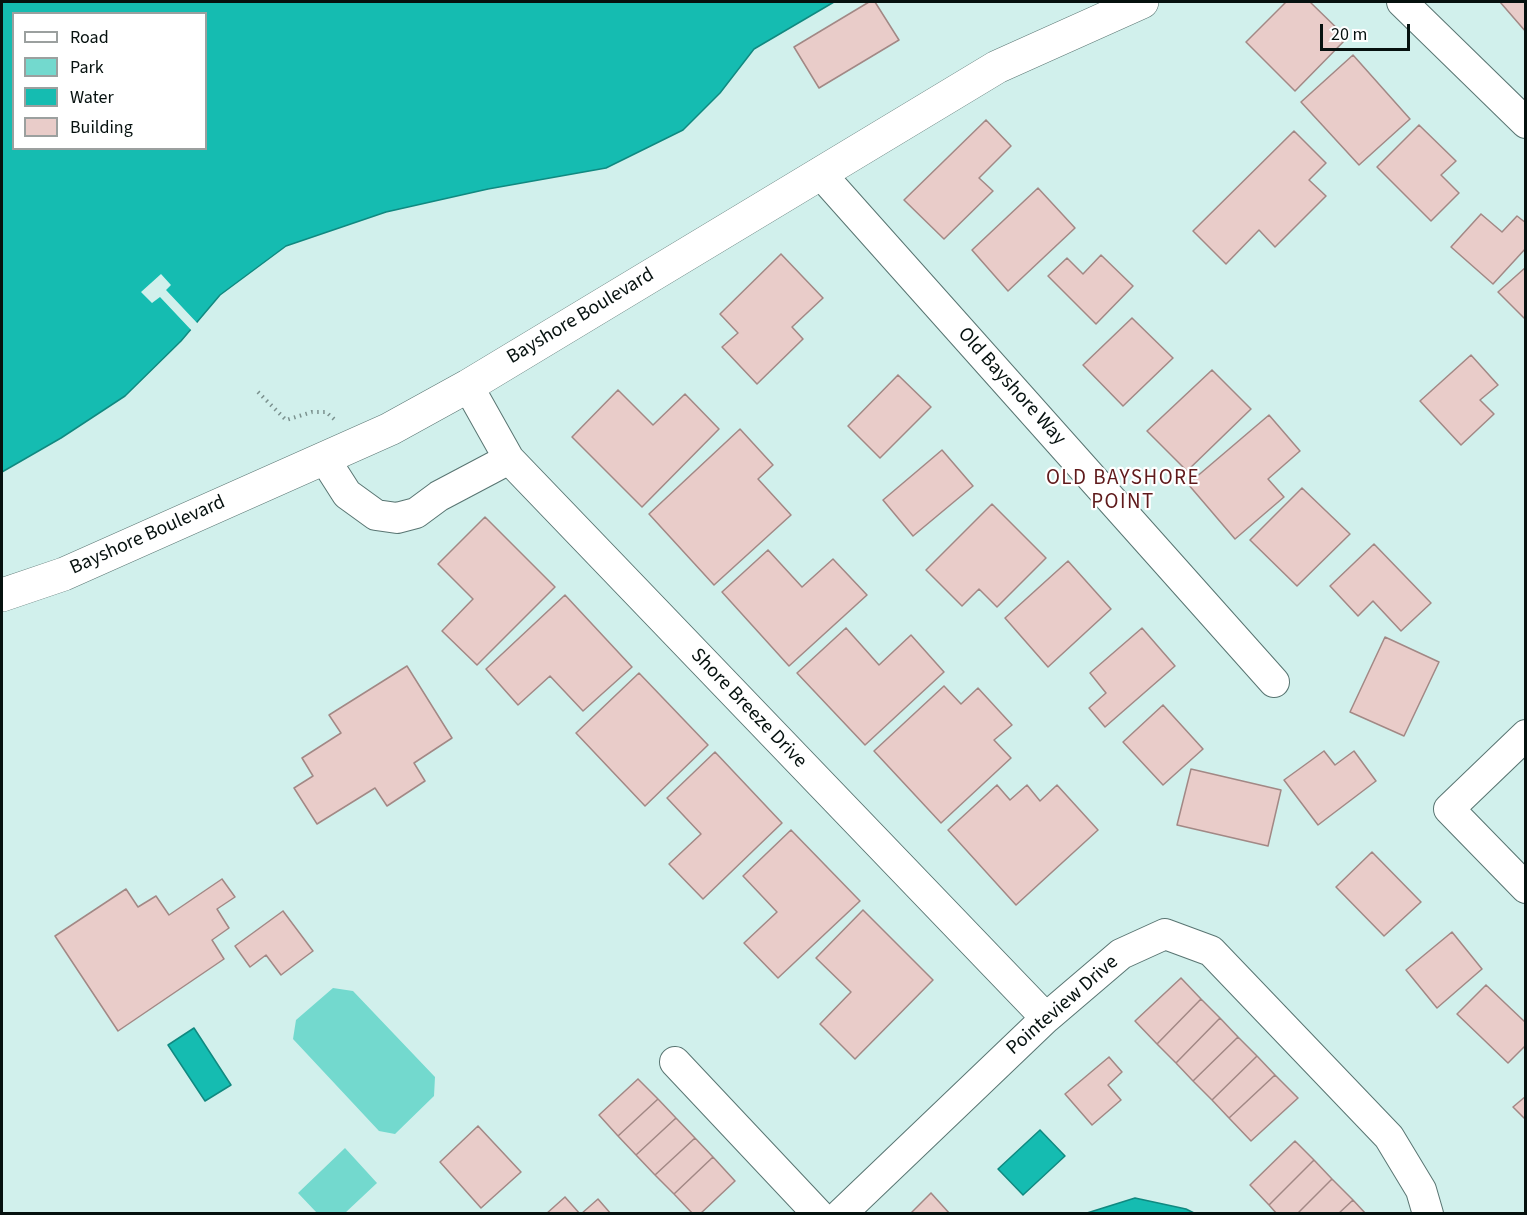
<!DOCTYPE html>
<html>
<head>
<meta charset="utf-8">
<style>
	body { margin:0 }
	#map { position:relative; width:1527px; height:1215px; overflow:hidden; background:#d1f0ec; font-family:"Source Sans 3",sans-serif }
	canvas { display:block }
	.frame { position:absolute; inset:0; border:3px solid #06110f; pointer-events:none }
	.legend { position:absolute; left:12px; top:12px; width:195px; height:138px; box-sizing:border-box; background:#fff; border:2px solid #9ba09f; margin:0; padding:8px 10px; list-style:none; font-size:18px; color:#06110f }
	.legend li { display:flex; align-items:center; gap:12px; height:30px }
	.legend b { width:30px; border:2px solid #9ba09f }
	.scale { position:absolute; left:1320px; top:24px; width:90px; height:27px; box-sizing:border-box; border:3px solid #06110f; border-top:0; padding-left:8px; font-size:18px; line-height:21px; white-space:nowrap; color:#06110f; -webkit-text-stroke:4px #fff; paint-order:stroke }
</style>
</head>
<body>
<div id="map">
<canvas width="1527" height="1215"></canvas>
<div class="frame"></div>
<ul class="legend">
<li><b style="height:8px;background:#fff"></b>Road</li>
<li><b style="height:16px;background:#73d9ce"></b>Park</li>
<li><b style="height:16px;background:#15bcb1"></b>Water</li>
<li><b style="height:16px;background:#e9ccc9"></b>Building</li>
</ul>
<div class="scale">20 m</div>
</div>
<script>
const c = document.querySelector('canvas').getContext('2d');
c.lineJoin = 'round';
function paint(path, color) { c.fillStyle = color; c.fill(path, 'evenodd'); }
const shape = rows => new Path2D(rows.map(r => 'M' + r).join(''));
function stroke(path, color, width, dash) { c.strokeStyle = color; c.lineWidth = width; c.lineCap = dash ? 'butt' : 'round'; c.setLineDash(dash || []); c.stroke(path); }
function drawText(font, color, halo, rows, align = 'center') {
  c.font = font + ' "Source Sans 3",sans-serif'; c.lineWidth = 4.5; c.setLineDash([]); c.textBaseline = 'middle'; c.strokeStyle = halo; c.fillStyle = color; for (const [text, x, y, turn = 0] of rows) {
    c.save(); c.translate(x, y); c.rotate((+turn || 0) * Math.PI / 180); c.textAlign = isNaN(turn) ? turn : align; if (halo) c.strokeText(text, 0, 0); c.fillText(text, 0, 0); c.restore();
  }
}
const green = shape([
	[333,988,353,991,435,1077,434,1096,395,1134,379,1131,293,1039,296,1020],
	[345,1148,377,1183,345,1213,317,1213,298,1193]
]);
const water = shape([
	[2,2,834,2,754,49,720,93,683,130,606,168,488,189,386,212,286,246,220,295,181,341,125,396,61,438,2,472,2,2],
	[14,14,206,14,206,148,14,148,14,14],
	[194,1028,231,1085,205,1101,168,1045,194,1028],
	[1040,1130,1065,1156,1023,1195,998,1169,1040,1130],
	[1135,1198,1186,1209,1194,1213,1087,1213,1135,1198]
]);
const pier = shape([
	[161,274,171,285,166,290,199,325,193,332,160,297,152,303,141,292]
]);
const building = shape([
	[869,2,875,2,899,40,819,88,794,47,869,2],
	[1286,2,1310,2,1347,38,1295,91,1246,42,1286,2],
	[1500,2,1526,2,1526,32,1500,2],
	[1353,55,1410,119,1359,165,1301,102,1353,55],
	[986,120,1011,146,979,178,993,191,944,239,904,200,986,120],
	[1419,125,1456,161,1441,175,1459,193,1431,221,1377,167,1419,125],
	[1294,131,1326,163,1309,180,1326,196,1275,247,1259,230,1226,264,1193,231,1294,131],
	[1038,188,1075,228,1008,291,972,250,1038,188],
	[1481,214,1502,232,1517,216,1526,223,1526,248,1493,284,1451,247,1481,214],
	[781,254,823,298,792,327,803,339,757,384,722,347,738,333,720,314,781,254],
	[1101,255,1133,286,1096,324,1048,276,1067,258,1083,274,1101,255],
	[1526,267,1526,320,1498,292,1526,267],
	[1132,318,1173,358,1123,406,1083,365,1132,318],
	[1471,355,1498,385,1480,400,1494,414,1461,445,1420,401,1471,355],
	[1212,370,1251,409,1187,471,1147,431,1212,370],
	[898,375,931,407,880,458,848,426,898,375],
	[618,390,653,425,685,394,719,429,642,507,572,437,618,390],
	[1269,415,1300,451,1268,479,1284,497,1235,539,1188,484,1269,415],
	[740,429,773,465,758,479,791,515,714,585,649,514,740,429],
	[942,450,973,486,913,536,883,500,942,450],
	[1302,488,1350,534,1297,586,1250,540,1302,488],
	[992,504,1046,558,997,607,979,589,962,606,926,570,992,504],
	[485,517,555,587,477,665,442,631,473,599,438,564,485,517],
	[1374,544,1431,603,1401,631,1373,601,1358,616,1330,586,1374,544],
	[768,550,802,587,833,559,867,595,789,666,722,592,768,550],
	[1068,561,1111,609,1048,667,1005,618,1068,561],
	[565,595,632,667,583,711,550,676,518,705,486,669,565,595],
	[846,628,879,665,911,635,944,672,865,745,797,673,846,628],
	[1142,628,1175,666,1105,727,1089,708,1106,693,1090,673,1142,628],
	[1385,637,1439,662,1404,736,1350,712,1385,637],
	[407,666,452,738,414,763,425,781,387,806,375,788,317,824,294,788,313,776,302,758,341,733,329,715,407,666],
	[639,673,708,745,645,806,576,733,639,673],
	[944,686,961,704,978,688,1012,725,994,740,1011,758,941,823,874,751,944,686],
	[1163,705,1203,749,1163,785,1123,742,1163,705],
	[1324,751,1335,765,1354,751,1376,781,1318,825,1284,780,1324,751],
	[715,752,782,823,703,899,669,864,701,834,667,798,715,752],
	[1191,769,1281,790,1268,846,1177,825,1191,769],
	[997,785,1010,800,1027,785,1040,801,1057,785,1098,830,1016,905,948,830,997,785],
	[791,830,860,901,778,978,744,943,777,912,743,876,791,830],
	[1372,852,1421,902,1384,936,1336,887,1372,852],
	[222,879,235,897,217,909,229,928,212,940,224,959,118,1031,55,936,126,889,138,907,156,896,169,915,222,879],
	[863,910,933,980,855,1059,820,1024,851,992,816,958,863,910],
	[283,911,313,951,281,975,266,955,250,967,235,946,283,911],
	[1452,932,1482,969,1437,1008,1406,970,1452,932],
	[1181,978,1201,999,1157,1044,1135,1021,1181,978],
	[1486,985,1526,1023,1526,1045,1508,1063,1457,1014,1486,985],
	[1201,999,1220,1018,1176,1063,1157,1044,1201,999],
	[1220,1018,1238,1037,1193,1081,1176,1063,1220,1018],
	[1238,1037,1257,1056,1212,1100,1193,1081,1238,1037],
	[1257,1056,1275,1075,1229,1118,1212,1100,1257,1056],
	[1109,1057,1122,1072,1108,1085,1121,1100,1092,1125,1065,1094,1109,1057],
	[1275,1075,1298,1098,1251,1141,1229,1118,1275,1075],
	[638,1079,658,1099,618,1136,599,1115,638,1079],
	[1526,1096,1526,1120,1513,1107,1526,1096],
	[658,1099,676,1118,636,1155,618,1136,658,1099],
	[676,1118,695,1138,655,1175,636,1155,676,1118],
	[478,1126,521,1172,481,1208,440,1162,478,1126],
	[695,1138,713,1157,674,1194,655,1175,695,1138],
	[1295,1141,1314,1160,1269,1205,1250,1185,1295,1141],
	[713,1157,735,1181,700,1214,693,1214,674,1194,713,1157],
	[1314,1160,1332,1179,1297,1214,1277,1214,1269,1205,1314,1160],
	[1332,1179,1353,1200,1338,1214,1297,1214,1332,1179],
	[931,1193,950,1214,910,1214,931,1193],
	[565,1197,580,1214,546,1214,565,1197],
	[598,1199,611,1214,581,1214,598,1199],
	[1353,1200,1366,1214,1338,1214,1353,1200]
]);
const path = shape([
	[258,392,286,420,312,412,326,412,335,420]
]);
const street = shape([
	[1402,2,1526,123],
	[820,173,1274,682],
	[468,386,509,459,1046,1018],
	[324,458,347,494,376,515,397,518,416,513,439,496,509,459],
	[1526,735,1449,809,1526,888],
	[675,1062,818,1214],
	[841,1214,1046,1018,1121,954,1165,934,1211,951,1389,1137,1421,1190,1428,1214]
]);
const secondary = shape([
	[2,595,64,574,390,429,468,386,997,67,1142,2]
]);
const streetNames = [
	["Bayshore Boulevard",581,317,-31],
	["Old Bayshore Way",1011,387,48],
	["Bayshore Boulevard",148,536,-24],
	["Shore Breeze Drive",748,709,46],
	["Pointeview Drive",1063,1006,-41]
];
const neighbourhoodNames = [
	["OLD BAYSHORE",1123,479],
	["POINT",1123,503]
];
paint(green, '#73d9ce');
paint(water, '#15bcb1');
stroke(water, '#108980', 1.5);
paint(pier, '#d1f0ec');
paint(building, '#e9ccc9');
stroke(building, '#a28885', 1.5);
stroke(street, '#597572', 32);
stroke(secondary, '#597572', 34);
stroke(path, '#7b918e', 4, [1.5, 4.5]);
stroke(street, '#fff', 30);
stroke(secondary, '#fff', 33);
drawText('20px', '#06110f', '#fff', streetNames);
c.letterSpacing = '1.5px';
drawText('21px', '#5f1a1b', '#fff', neighbourhoodNames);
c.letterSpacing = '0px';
</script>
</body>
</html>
